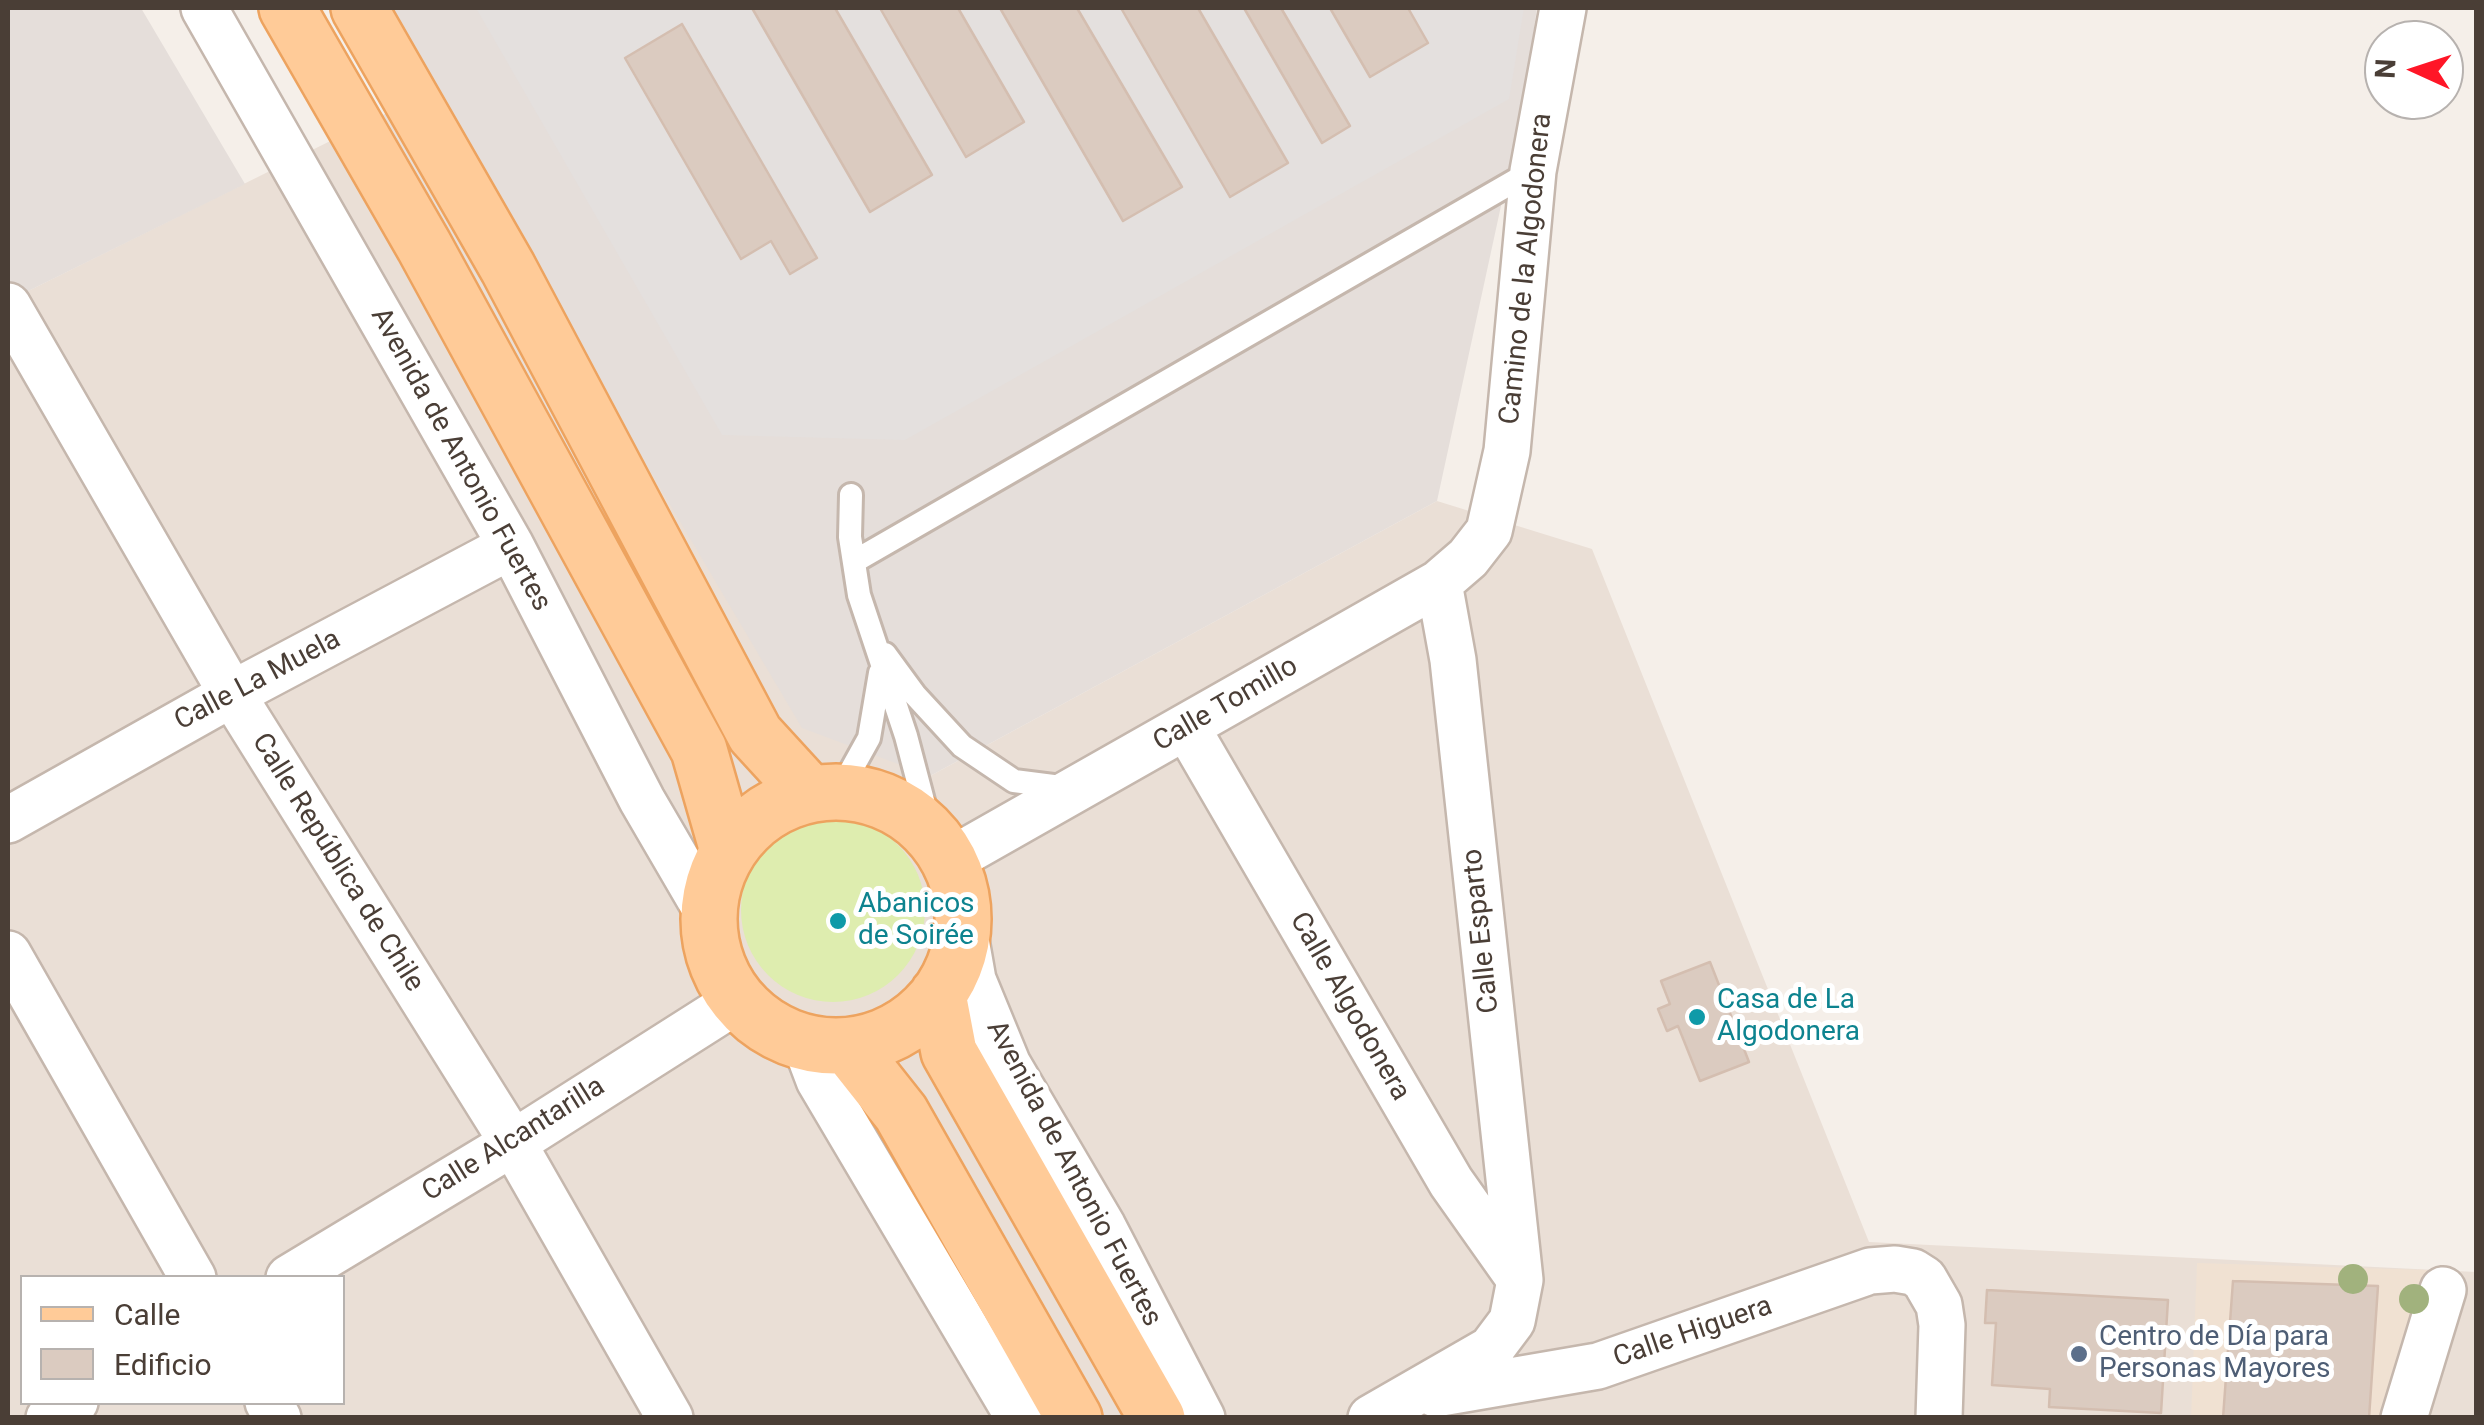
<!DOCTYPE html>
<html>
<head>
<meta charset="utf-8">
<style>
	body { margin:0 }
	#map { position:relative; width:2484px; height:1425px; overflow:hidden; background:#f5efe9; font-family:Roboto,sans-serif }
	canvas { display:block }
	.frame { position:absolute; inset:0; border:10px solid #4a3e36; pointer-events:none }
	.legend { position:absolute; left:20px; top:1275px; width:325px; height:130px; box-sizing:border-box; background:#fff; border:2px solid #b7b2af; margin:0; padding:12px 18px; list-style:none; font-size:30px; color:#4a3e36 }
	.legend li { display:flex; align-items:center; gap:20px; height:50px }
	.legend b { width:50px; border:2px solid #b7b2af }
	.north { position:absolute; left:2364px; top:20px; width:100px; height:100px; box-sizing:border-box; background:#fff; border:2px solid #b7b2af; border-radius:50%; rotate:273deg; font-size:28px; font-weight:700; line-height:40px; text-align:center; color:#4a3e36 }
	.north::after { content:''; display:block; margin:auto; width:35px; height:45px; background:#ff1627; clip-path:polygon(50% 0,100% 100%,50% 72%,0 100%) }
</style>
</head>
<body>
<div id="map">
<canvas width="2484" height="1425"></canvas>
<div class="frame"></div>
<ul class="legend">
<li><b style="height:12px;background:#ffcb98"></b>Calle</li>
<li><b style="height:28px;background:#dbcbc0"></b>Edificio</li>
</ul>
<div class="north">N</div>
</div>
<script>
const c = document.querySelector('canvas').getContext('2d');
c.lineJoin = 'round';
function paint(path, color) { c.fillStyle = color; c.fill(path, 'evenodd'); }
const shape = rows => new Path2D(rows.map(r => 'M' + r).join(''));
function stroke(path, color, width, dash) { c.strokeStyle = color; c.lineWidth = width; c.lineCap = dash ? 'butt' : 'round'; c.setLineDash(dash || []); c.stroke(path); }
function drawText(font, color, halo, rows, align = 'center') {
  c.font = font + ' Roboto,sans-serif'; c.lineWidth = 10; c.setLineDash([]); c.textBaseline = 'middle'; c.strokeStyle = halo; c.fillStyle = color; for (const [text, x, y, turn = 0] of rows) {
    c.save(); c.translate(x, y); c.rotate((+turn || 0) * Math.PI / 180); c.textAlign = isNaN(turn) ? turn : align; if (halo) c.strokeText(text, 0, 0); c.fillText(text, 0, 0); c.restore();
  }
}
const residential = shape([
	[427,93,930,776,1437,501,1592,549,1869,1242,2476,1272,2476,1417,8,1418,8,301],
	[22,1278,342,1278,342,1402,22,1402]
]);
const industrial = shape([
	[8,8,141,8,245,184,8,301],
	[377,8,1537,8,1522,109,1437,501,930,776,802,728]
]);
const education = shape([
	[2197,1263,2427,1270,2385,1417,2191,1418]
]);
const green = shape([
	'741 910a92 92 0 1 1 184 0a92 92 0 1 1-184 0Z'
]);
const parking = shape([
	[476,8,1524,8,1509,99,905,440,722,435]
]);
const building = shape([
	[752,8,835,8,932,175,870,212,752,8],
	[880,8,958,8,1024,122,966,157,880,8],
	[1000,8,1077,8,1182,187,1123,221,1000,8],
	[1121,8,1198,8,1288,163,1230,197,1121,8],
	[1244,8,1281,8,1350,126,1322,143,1244,8],
	[1330,8,1408,8,1428,43,1370,77,1330,8],
	[682,24,817,258,790,274,771,241,741,259,625,58,682,24],
	[1710,962,1749,1062,1700,1081,1678,1026,1667,1031,1658,1009,1670,1004,1661,981,1710,962],
	[2233,1281,2378,1286,2369,1418,2223,1418,2233,1281],
	[1987,1290,2168,1300,2161,1413,2049,1407,2050,1389,1992,1385,1996,1323,1985,1323,1987,1290]
]);
const lane = shape([
	[851,495,850,537,859,595,906,736,931,831],
	[855,561,1532,171],
	[885,654,915,695,962,746,1014,781,1069,788],
	[839,792,869,738,880,673]
]);
const street = shape([
	[204,8,511,546,642,800,709,915],
	[8,306,232,694,513,1143,670,1418],
	[1187,728,1451,1182,1516,1274],
	[8,820,232,694,511,546],
	[949,861,1439,583,1468,558,1489,531,1507,451,1533,171,1563,8],
	[963,923,973,980,1008,1065,1103,1227,1202,1418],
	[8,954,193,1278],
	[805,1043,819,1080,1019,1418],
	[289,1278,513,1143,738,1000],
	[1435,1394,1598,1366,1870,1271,1895,1269,1913,1272,1924,1279,1939,1305,1942,1325,1939,1418],
	[268,1402,278,1418],
	[49,1418,75,1402],
	[1371,1418,1491,1349,1512,1321,1520,1280,1453,660,1439,583],
	[2404,1418,2443,1290]
]);
const primary = shape([
	[287,8,424,246,699,750,728,851],
	[359,8,508,268,755,734,810,794],
	'709 919a127 127 0 1 1 254 0a127 127 0 1 1-254 0Z',
	[938,994,949,1052,1157,1418],
	[848,1046,901,1113,1074,1418]
]);
const trees = [
	[2353,1279],
	[2414,1299]
];
const markers = [
	[838,921,10,"#0f9aa8"],
	[1697,1017,10,"#0f9aa8"],
	[2079,1354,10,"#5c6f8a"]
];
const streetNames = [
	["Camino de la Algodonera",1527,269,-84],
	["Avenida de Antonio Fuertes",460,460,61],
	["Calle La Muela",258,681,-28],
	["Calle Tomillo",1226,705,-30],
	["Calle República de Chile",337,863,58],
	["Calle Esparto",1482,931,-96],
	["Calle Algodonera",1349,1007,60],
	["Calle Alcantarilla",514,1140,-32],
	["Avenida de Antonio Fuertes",1073,1174,62],
	["Calle Higuera",1693,1333,-19]
];
const cultureNames = [
	["Abanicos",858,905],
	["de Soirée",858,937],
	["Casa de La",1717,1001],
	["Algodonera",1717,1033]
];
const serviceNames = [
	["Centro de Día para",2099,1338],
	["Personas Mayores",2099,1370]
];
paint(residential, '#eadfd6');
paint(industrial, '#e5deda');
paint(education, '#f0e1d2');
paint(green, '#deedaf');
paint(parking, '#e4e0de');
paint(building, '#dbcbc0');
stroke(building, '#d4beb0', 2.5);
stroke(lane, '#c5b7ad', 28);
stroke(street, '#c5b7ad', 50);
stroke(primary, '#eda35f', 60);
stroke(lane, '#fff', 22);
stroke(street, '#fff', 45);
stroke(primary, '#ffcb98', 55);
c.fillStyle = '#a1b27d';
for (const [x, y] of trees) { c.beginPath(); c.arc(x, y, 15, 0, 2 * Math.PI); c.fill(); }
for (const [x, y, r, color] of markers) { const dot = new Path2D(); dot.arc(x, y, r, 0, 2 * Math.PI); c.fillStyle = color; c.fill(dot); stroke(dot, '#fff', 4); }
drawText('28px', '#4a3e36', '#fff', streetNames);
drawText('28px', '#0d838f', '#fff', cultureNames, 'left');
drawText('28px', '#4e5e75', '#fff', serviceNames, 'left');
</script>
</body>
</html>
